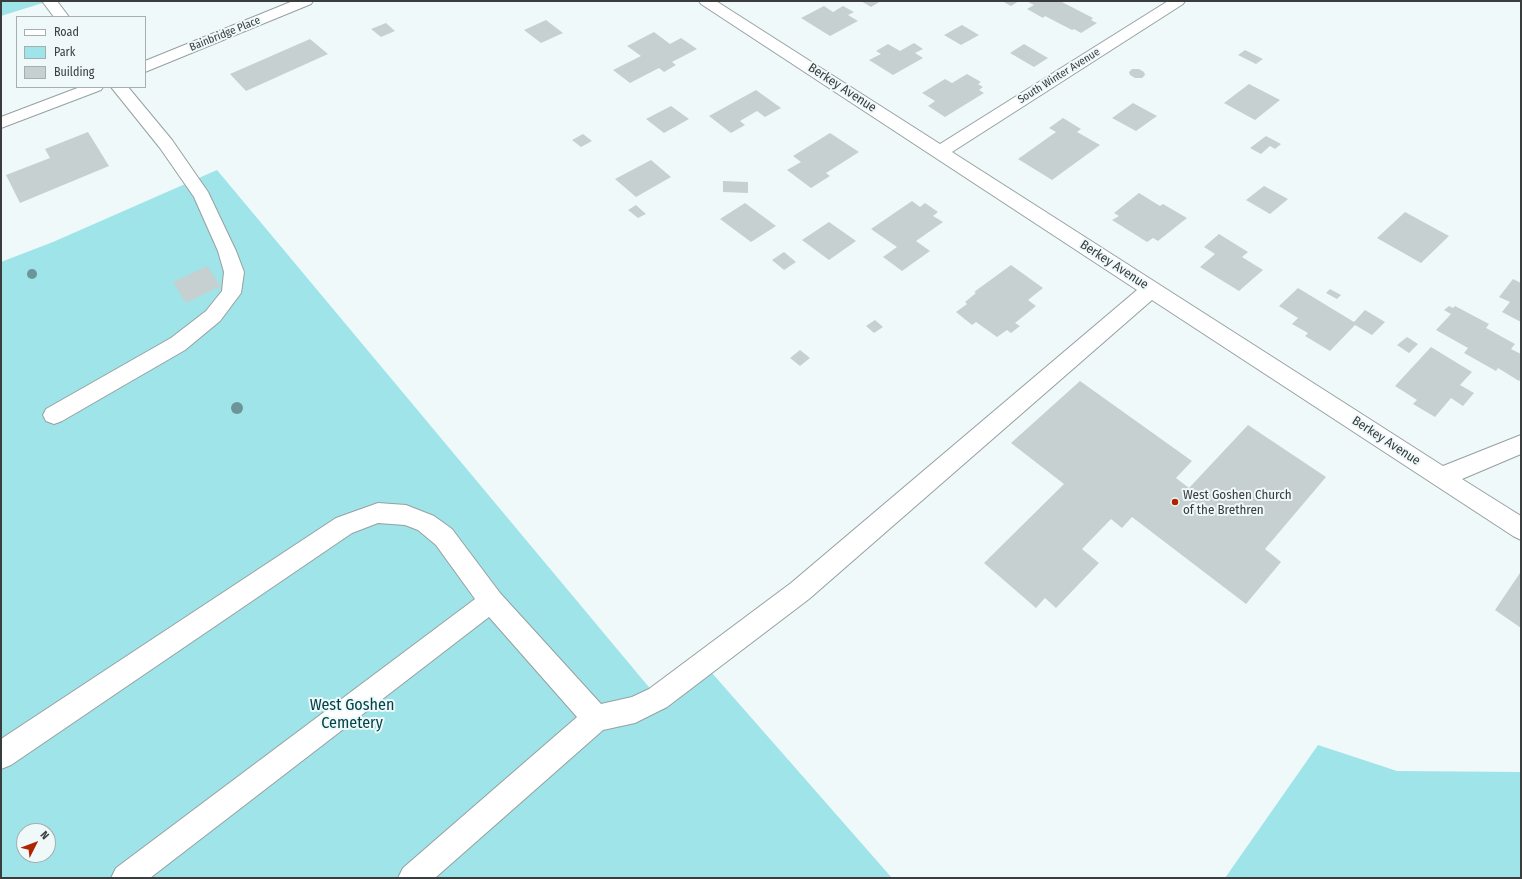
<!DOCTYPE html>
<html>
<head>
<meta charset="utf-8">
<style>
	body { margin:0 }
	#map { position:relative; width:1522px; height:879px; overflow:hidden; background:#eff9fa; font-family:"Fira Sans Condensed",sans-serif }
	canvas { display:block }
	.frame { position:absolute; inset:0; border:2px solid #393d3d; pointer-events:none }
	.legend { position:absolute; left:16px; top:16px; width:130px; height:72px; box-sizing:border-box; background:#eff9fa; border:1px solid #a6aeae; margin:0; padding:5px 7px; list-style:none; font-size:12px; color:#393d3d }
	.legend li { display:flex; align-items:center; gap:8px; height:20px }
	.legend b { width:20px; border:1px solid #a6aeae }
	.north { position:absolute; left:16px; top:823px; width:40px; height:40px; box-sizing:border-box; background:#eff9fa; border:1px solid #a6aeae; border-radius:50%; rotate:48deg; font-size:11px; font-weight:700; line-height:16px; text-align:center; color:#393d3d }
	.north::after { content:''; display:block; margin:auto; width:14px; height:18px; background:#b02400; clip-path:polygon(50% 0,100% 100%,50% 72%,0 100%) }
</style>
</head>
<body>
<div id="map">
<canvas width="1522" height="879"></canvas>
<div class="frame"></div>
<ul class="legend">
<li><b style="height:5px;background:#fff"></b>Road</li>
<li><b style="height:11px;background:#9fe4e9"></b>Park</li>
<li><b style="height:11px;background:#c6d0d0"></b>Building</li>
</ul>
<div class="north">N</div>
</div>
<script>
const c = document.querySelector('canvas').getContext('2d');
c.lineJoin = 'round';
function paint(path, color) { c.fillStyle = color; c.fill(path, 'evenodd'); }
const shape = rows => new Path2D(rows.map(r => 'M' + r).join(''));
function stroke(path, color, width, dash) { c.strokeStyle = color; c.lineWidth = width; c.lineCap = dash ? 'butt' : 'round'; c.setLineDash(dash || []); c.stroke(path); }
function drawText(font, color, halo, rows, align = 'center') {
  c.font = font + ' "Fira Sans Condensed",sans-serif'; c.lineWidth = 4; c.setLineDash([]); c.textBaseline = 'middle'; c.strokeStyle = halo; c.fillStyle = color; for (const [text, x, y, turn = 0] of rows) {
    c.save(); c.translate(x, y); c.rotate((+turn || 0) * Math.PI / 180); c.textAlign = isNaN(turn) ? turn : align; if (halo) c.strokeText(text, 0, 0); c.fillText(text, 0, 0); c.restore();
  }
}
const green = shape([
	[1,1,49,1,1,16],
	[217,170,658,698,705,665,892,878,1,878,1,262,53,242],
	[24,831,48,831,48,855,24,855],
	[1318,745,1397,771,1521,772,1521,878,1225,878]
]);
const building = shape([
	[861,1,881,1,871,7],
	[1002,1,1019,1,1011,6],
	[1026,1,1060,1,1093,18,1091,20,1097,23,1081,33,1074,29,1072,30,1045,16,1043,18,1027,9,1034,5],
	[824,6,833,12,843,6,854,12,848,15,858,21,830,36,801,18],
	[546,20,563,33,541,43,524,30],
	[386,23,395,31,381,37,371,29],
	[962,25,979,35,961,45,944,35],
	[654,32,670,44,681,38,697,49,672,62,676,65,664,72,659,68,630,83,613,70,641,56,627,46],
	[310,39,328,54,246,91,230,74],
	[914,43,923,49,915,53,923,58,893,75,869,60,881,54,876,51,888,44,900,51],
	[1024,44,1048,58,1034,67,1010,53],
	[1245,50,1263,59,1256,64,1238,55],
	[1132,69,1139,69,1144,72,1145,75,1142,78,1135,78,1130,75,1129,72],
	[967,74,981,82,978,84,983,87,979,90,984,93,945,117,928,106,935,101,922,93,945,79,952,83],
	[1249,84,1280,100,1255,120,1224,103],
	[756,90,781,108,765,117,757,111,740,121,745,125,731,133,709,116],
	[1133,103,1157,116,1136,131,1112,118],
	[671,106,689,119,664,133,646,119],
	[1063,118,1081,129,1077,132,1100,145,1052,180,1018,159,1056,132,1049,128],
	[88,132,109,166,20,203,6,175,50,158,45,149],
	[830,133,859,152,826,173,830,176,811,188,787,170,801,162,793,156],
	[583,134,592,141,581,147,572,140],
	[1266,136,1281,144,1275,149,1270,146,1261,154,1250,148],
	[651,160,671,177,636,197,615,179],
	[723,181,748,182,748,193,723,192],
	[1264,186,1288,199,1270,214,1246,200],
	[1139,193,1160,206,1163,204,1187,218,1158,241,1153,238,1147,242,1112,220,1119,216,1114,213],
	[912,201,920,207,925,203,938,212,933,216,943,222,916,241,930,251,902,271,883,257,897,247,871,229],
	[745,203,776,226,751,242,720,219],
	[636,205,646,214,638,218,628,210],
	[1405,212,1449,236,1421,263,1377,238],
	[829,222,856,241,829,260,802,240],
	[1219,234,1248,252,1242,257,1263,270,1239,291,1200,267,1215,254,1204,247],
	[784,252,796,262,784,270,772,260],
	[1011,265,1043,288,1028,300,1036,306,1015,323,1020,326,1011,333,1007,330,997,337,976,322,972,325,956,312,967,304,965,302,976,293,974,292],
	[207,266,221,286,186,303,173,282],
	[1513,279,1521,283,1521,322,1502,312,1510,302,1499,297],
	[1298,288,1354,322,1365,310,1385,322,1372,335,1355,325,1330,351,1305,336,1308,333,1292,324,1298,318,1279,306],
	[1330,289,1341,295,1337,299,1326,293],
	[1449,306,1453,308,1455,306,1489,324,1486,328,1515,344,1511,349,1521,354,1521,378,1519,381,1498,368,1496,371,1464,353,1468,348,1436,330,1451,314,1444,310],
	[875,320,883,327,874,333,866,326],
	[1407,337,1418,344,1409,353,1397,345],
	[1431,347,1472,372,1460,385,1474,393,1463,406,1451,398,1435,417,1413,404,1417,400,1395,386],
	[800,350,810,358,800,366,790,358],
	[1080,381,1192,461,1176,478,1189,488,1248,425,1326,477,1265,549,1281,562,1246,604,1132,517,1122,528,1111,519,1082,549,1099,563,1056,608,1045,598,1036,608,984,563,1064,484,1011,443],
	[1520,573,1521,574,1521,628,1495,610]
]);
const minor = shape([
	[42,1,57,1,69,17,54,17,42,1],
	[293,1,313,1,311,4,145,72,145,61,293,1],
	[699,1,716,1,940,144,1168,1,1185,1,1183,4,952,152,1443,466,1521,435,1521,454,1462,479,1521,516,1521,540,1513,536,1152,300,809,599,667,707,635,723,603,730,435,878,398,878,403,868,577,717,489,617,150,878,111,878,116,868,475,599,436,545,418,530,405,525,378,523,352,533,11,765,1,769,1,739,336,518,378,503,406,505,434,516,452,529,500,593,601,704,632,697,649,689,791,583,1137,290,701,4,699,1],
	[80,87,103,87,101,90,1,128,1,117,80,87],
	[111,87,128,87,172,140,208,192,236,251,244,272,241,293,220,321,185,350,62,421,54,424,46,421,43,415,46,409,171,338,206,311,222,291,224,272,218,251,194,197,160,148,111,87]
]);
const trees = [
	[32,274,5],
	[237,408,6]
];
const markers = [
	[1175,502,4,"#b02400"]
];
const farStreetnames = [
	["Bainbridge Place",225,34,-22],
	["South Winter Avenue",1059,76,-32]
];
const streetNames = [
	["Berkey Avenue",842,88,33],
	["Berkey Avenue",1114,265,33],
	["Berkey Avenue",1386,441,33]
];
const poiNames = [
	["West Goshen Church",1183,495],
	["of the Brethren",1183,510]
];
const nearParknames = [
	["West Goshen",352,706],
	["Cemetery",352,724]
];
paint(green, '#9fe4e9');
paint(building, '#c6d0d0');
stroke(minor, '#96a0a1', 2);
paint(minor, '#fff');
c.fillStyle = '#6c9598';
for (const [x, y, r] of trees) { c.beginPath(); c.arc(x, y, r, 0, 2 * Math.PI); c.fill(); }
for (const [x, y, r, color] of markers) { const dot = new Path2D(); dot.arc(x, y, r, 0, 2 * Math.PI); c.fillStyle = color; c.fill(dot); stroke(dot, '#eff9fa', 1.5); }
drawText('11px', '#393d3d', '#eff9fa', farStreetnames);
drawText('13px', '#393d3d', '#eff9fa', streetNames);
drawText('13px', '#393d3d', '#eff9fa', poiNames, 'left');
drawText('16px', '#004448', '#eff9fa', nearParknames);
</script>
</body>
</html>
